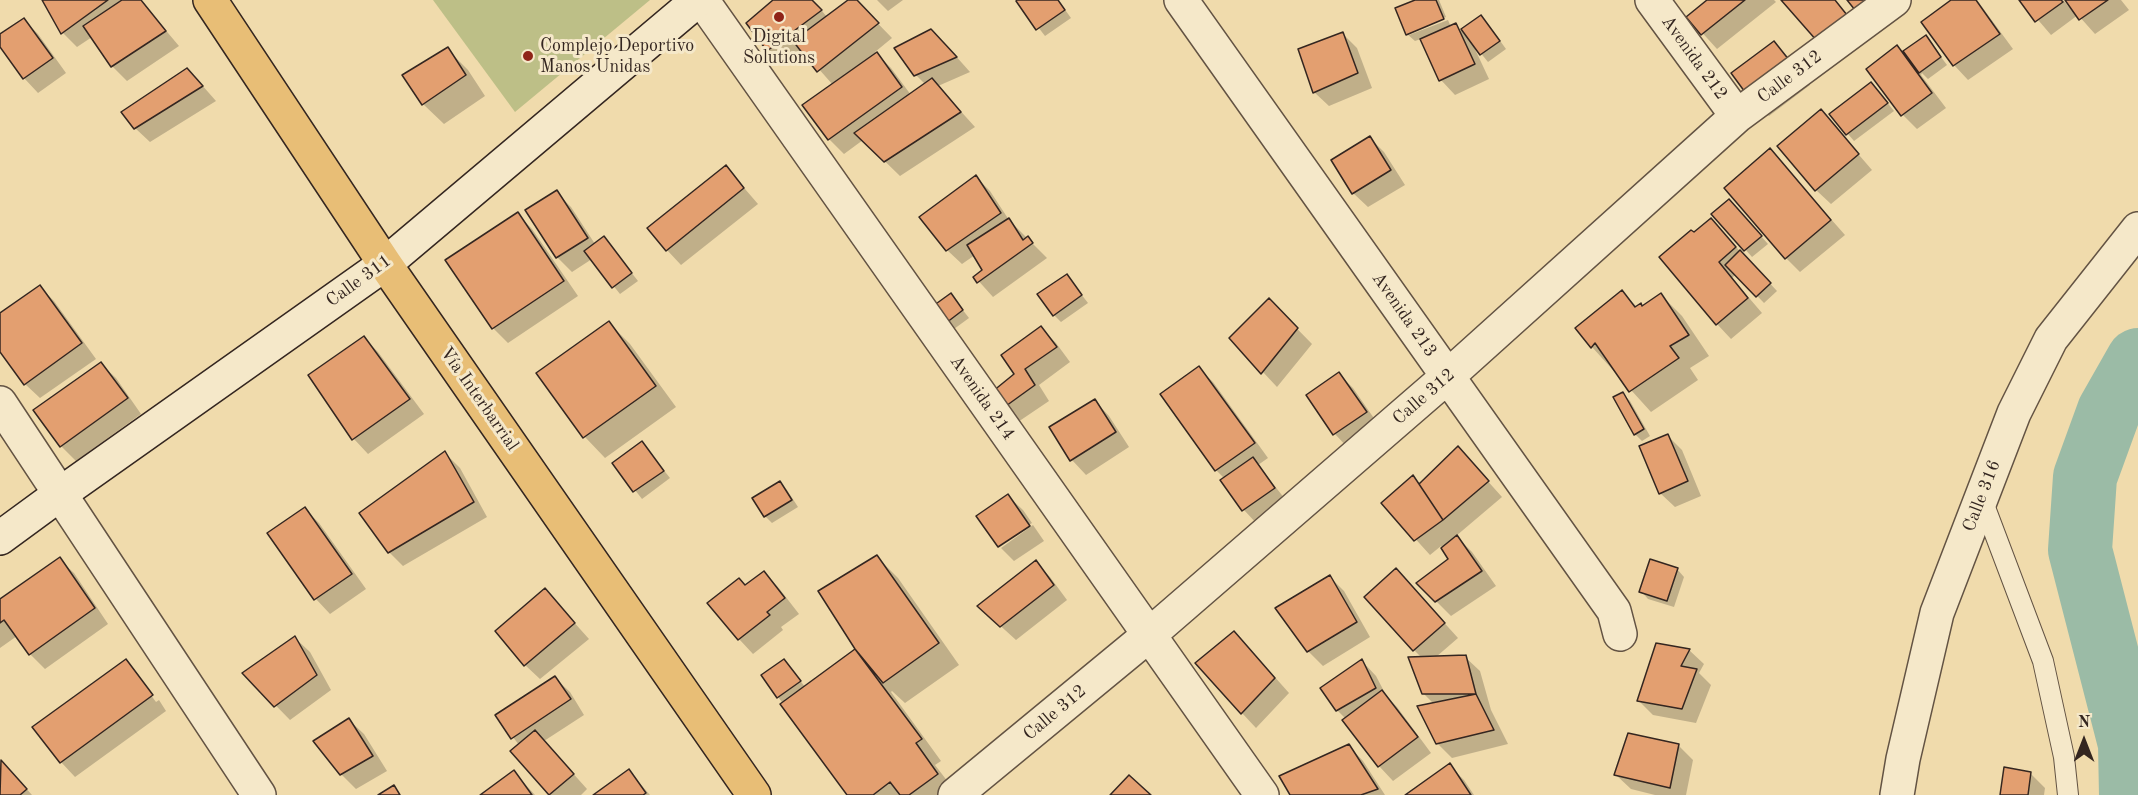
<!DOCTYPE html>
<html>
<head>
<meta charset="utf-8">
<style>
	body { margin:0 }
	#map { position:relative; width:2138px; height:795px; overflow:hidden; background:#f0dbac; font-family:"Old Standard TT",serif }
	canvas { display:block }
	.north { position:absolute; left:2054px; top:711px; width:60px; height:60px; -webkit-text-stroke:4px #f5e8c9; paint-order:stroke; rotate:0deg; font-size:16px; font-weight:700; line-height:24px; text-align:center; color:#342620 }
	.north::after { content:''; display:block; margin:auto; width:21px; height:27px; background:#342620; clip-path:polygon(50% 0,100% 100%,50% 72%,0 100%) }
</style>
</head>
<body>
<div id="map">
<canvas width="2138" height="795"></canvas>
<div class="north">N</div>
</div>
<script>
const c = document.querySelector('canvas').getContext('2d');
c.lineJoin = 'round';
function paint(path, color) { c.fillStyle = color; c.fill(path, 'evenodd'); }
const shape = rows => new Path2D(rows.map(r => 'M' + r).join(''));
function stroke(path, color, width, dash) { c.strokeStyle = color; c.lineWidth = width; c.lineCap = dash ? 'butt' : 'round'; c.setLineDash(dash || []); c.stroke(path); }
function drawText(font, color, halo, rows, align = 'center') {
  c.font = font + ' "Old Standard TT",serif'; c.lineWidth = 6; c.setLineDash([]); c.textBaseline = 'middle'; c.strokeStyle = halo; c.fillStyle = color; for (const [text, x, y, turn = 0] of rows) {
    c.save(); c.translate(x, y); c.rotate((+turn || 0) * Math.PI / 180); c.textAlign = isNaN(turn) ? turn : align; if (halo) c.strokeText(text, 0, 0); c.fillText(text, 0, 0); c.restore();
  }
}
const green = shape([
	[433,0,650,0,515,112]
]);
const shadow = shape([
	[45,0,142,0,141,1,179,46,127,81,112,66,92,37,77,47,63,33],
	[776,0,813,0,827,17,851,0,855,0,892,38,875,52,891,68,911,95,926,85,916,75,946,45,970,72,938,86,975,127,900,176,863,140,844,154,829,139,833,85,802,50,783,65,769,50,748,23],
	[877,0,903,0,888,11],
	[1020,0,1058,0,1071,18,1045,36,1018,1],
	[1419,0,1439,0,1446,17,1409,32,1409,35,1448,20,1451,27,1456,25,1461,31,1480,17,1488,24,1506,49,1488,62,1475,46,1474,47,1489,79,1455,95,1441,80,1421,39,1415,41,1407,34],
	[1709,0,1774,0,1776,2,1717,49,1688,17],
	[1954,0,1977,0,2013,49,1968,80,1954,65],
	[2021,0,2063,0,2070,8,2072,7,2067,0,2121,0,2129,10,2095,34,2078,15,2051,35],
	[24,20,38,34,66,73,38,93,24,78,0,44,0,36],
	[1343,34,1357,48,1372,88,1329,106,1314,92],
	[1926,37,1947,65,1928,79,1922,73,1921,75,1946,108,1917,129,1903,115,1896,47,1911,62],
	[1774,43,1788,57,1810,85,1769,116,1754,102],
	[447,49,468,70,485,96,444,124,423,104],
	[201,84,216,101,150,142,135,128],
	[1878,91,1894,111,1854,141,1831,114],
	[1821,111,1872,170,1831,204,1816,190],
	[1370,138,1384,152,1405,185,1368,207,1353,193],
	[1770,150,1845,235,1800,272,1786,258],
	[726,167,758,204,681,265,667,250],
	[976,177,990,191,1009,220,1047,258,993,297,975,277,984,270,975,255,962,264,947,250],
	[556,192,571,207,595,244,604,238,638,281,620,294,592,259,572,272,557,257,527,211],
	[1736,208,1768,244,1752,257,1714,214],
	[518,214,532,229,578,296,508,343,493,328],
	[1711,220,1777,291,1764,303,1736,274,1732,278,1762,313,1731,339,1717,324,1694,234],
	[1067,276,1088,303,1061,322,1054,315],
	[40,287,54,301,96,359,40,398,25,384,0,349,0,315],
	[1622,292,1637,307,1643,307,1661,295,1682,316,1709,356,1690,368,1698,380,1651,412,1592,347],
	[951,295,969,318,954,329,947,322],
	[1269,300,1312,344,1277,387,1231,338],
	[609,323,630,344,676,407,605,458,585,437,538,373],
	[1041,328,1056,343,1070,362,1039,385,1049,401,1015,424,1000,410],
	[364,338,378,352,424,414,368,454,354,439,310,376],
	[101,364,116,378,141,414,76,461,61,446],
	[1199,368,1213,382,1268,458,1258,465,1289,504,1258,525,1244,510,1222,480,1225,479,1216,470],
	[1339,374,1353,388,1380,427,1349,449,1335,434,1308,395],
	[1623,394,1630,401,1650,436,1642,441,1635,434],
	[1095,401,1109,416,1129,447,1086,475,1072,460,1051,428],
	[1668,436,1682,450,1701,496,1675,507,1660,493],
	[642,443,670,478,642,499,614,463],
	[1458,448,1502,497,1456,536,1472,552,1496,586,1451,616,1418,583,1450,559,1441,546,1430,555,1383,503,1413,477,1421,485],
	[445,453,460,468,487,517,403,566,389,552],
	[780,483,787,490,798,507,772,523,765,516],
	[1008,496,1023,510,1032,523,1000,544,1000,547,978,516],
	[305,509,319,523,366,589,330,614,316,599,269,534],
	[1033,525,1044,541,1014,561,1001,548],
	[877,557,898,578,959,665,905,703,892,691,891,692,941,761,935,765,958,795,849,795,763,676,784,661,806,688,857,650],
	[59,559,74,573,108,624,45,669,30,654,17,636,0,648,0,601],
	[1036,562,1050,577,1067,600,1016,640,994,620],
	[1677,569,1684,577,1674,607,1648,599,1641,591],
	[764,573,778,587,799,614,781,627,783,630,753,654,739,639],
	[1330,577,1344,591,1370,637,1323,666,1308,651,1277,608],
	[1410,585,1458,638,1436,657,1465,657,1480,671,1491,710,1508,744,1452,758,1438,744,1434,704,1423,693,1422,658,1414,650],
	[545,590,589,639,540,679,525,665],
	[295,638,310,652,331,690,290,720,245,674],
	[1249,648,1289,693,1256,728,1242,713],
	[1689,650,1704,664,1699,673,1711,685,1696,723,1653,715,1639,701],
	[125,661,139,675,136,675,156,702,159,700,166,711,75,777,61,762],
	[1362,661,1376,676,1387,697,1397,707,1431,753,1393,781,1379,766,1346,719,1337,710],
	[555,678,570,692,584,715,544,741,587,789,581,795,551,795,512,751,519,745,497,716],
	[349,720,364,734,387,771,356,789,341,774],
	[1678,745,1693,760,1686,795,1655,795,1631,789,1616,775],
	[1349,746,1363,761,1385,795,1292,795],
	[1,762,16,777,32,795,0,795],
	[1449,765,1464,780,1474,795,1407,795],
	[629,771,650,795,596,795],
	[514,772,535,795,482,795],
	[2030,773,2045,788,2044,795,2001,795]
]);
const river = shape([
	[2131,795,2130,744,2080,550,2085,477,2109,411,2138,360]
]);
const building = shape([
	[42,0,108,0,61,34,42,0],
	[122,0,141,0,166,31,111,67,83,26,122,0],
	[773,0,812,0,822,10,767,51,746,23,773,0],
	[848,0,857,0,879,23,817,72,793,41,848,0],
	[1017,0,1058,0,1065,10,1036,30,1016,1,1017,0],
	[1415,0,1436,0,1444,19,1406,35,1395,8,1415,0],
	[1707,0,1745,0,1701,35,1686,17,1707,0],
	[1781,0,1835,0,1847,15,1817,41,1781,0],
	[1847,0,1874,0,1859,15,1847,0],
	[1951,0,1976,0,2000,34,1953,66,1921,22,1951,0],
	[2019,0,2061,0,2063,2,2035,22,2019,0],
	[2065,0,2108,0,2079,20,2065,0],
	[1481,15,1500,41,1480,55,1461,29,1481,15],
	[24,18,53,58,23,79,0,47,0,34,24,18],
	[1456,23,1475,64,1439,81,1420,39,1456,23],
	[931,29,957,57,914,76,894,48,931,29],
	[1343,32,1358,73,1313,93,1298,49,1343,32],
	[1926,35,1941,57,1919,73,1903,51,1926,35],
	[1774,41,1797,70,1753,103,1731,73,1774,41],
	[1897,45,1932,93,1901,116,1866,69,1897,45],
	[448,47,466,75,422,105,402,75,448,47],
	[877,52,902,87,828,140,802,105,877,52],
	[187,68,203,86,134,129,121,112,187,68],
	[932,78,961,112,884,162,854,133,932,78],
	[1871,82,1888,103,1846,135,1829,114,1871,82],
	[1821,109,1859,154,1815,191,1777,146,1821,109],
	[1370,136,1391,170,1352,194,1331,160,1370,136],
	[1770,148,1831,220,1785,259,1724,188,1770,148],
	[726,165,744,188,666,251,647,228,726,165],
	[976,175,1001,213,946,251,919,217,976,175],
	[557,190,588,238,556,258,525,210,557,190],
	[1729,199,1762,236,1744,251,1711,214,1729,199],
	[518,212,564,281,492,329,445,260,518,212],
	[1009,218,1023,240,1028,236,1033,243,977,283,973,277,982,270,967,245,1009,218],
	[1711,218,1736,247,1719,262,1748,298,1716,325,1659,257,1691,230,1694,232,1711,218],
	[604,236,632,273,612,288,584,251,604,236],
	[1740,250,1771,283,1756,297,1725,265,1740,250],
	[1067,274,1082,295,1053,316,1037,294,1067,274],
	[40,285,82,343,24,385,0,352,0,313,40,285],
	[1622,290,1635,307,1641,303,1642,306,1661,293,1689,335,1670,346,1679,358,1629,392,1595,343,1591,348,1575,328,1622,290],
	[951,293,963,310,946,323,933,306,951,293],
	[1269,298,1298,328,1261,374,1229,338,1269,298],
	[609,321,656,386,583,438,536,373,609,321],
	[1041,326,1057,347,1025,369,1035,385,999,411,987,396,1014,374,1001,355,1041,326],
	[364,336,410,399,352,440,308,375,364,336],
	[101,362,128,398,60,447,33,410,101,362],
	[1199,366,1255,443,1215,471,1160,394,1199,366],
	[1339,372,1367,412,1333,435,1306,395,1339,372],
	[1623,392,1644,429,1634,435,1613,397,1623,392],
	[1095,399,1116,432,1070,461,1049,427,1095,399],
	[1668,434,1688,481,1659,494,1639,446,1668,434],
	[642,441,664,471,633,492,612,463,642,441],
	[1458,446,1489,481,1443,520,1419,484,1458,446],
	[445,451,474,502,388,553,359,513,445,451],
	[1253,457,1275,488,1242,511,1220,480,1253,457],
	[1413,475,1443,520,1414,541,1381,503,1413,475],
	[780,481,792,500,764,517,752,498,780,481],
	[1008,494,1030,526,998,547,976,516,1008,494],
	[305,507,352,574,314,600,267,533,305,507],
	[1457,535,1482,571,1435,602,1416,583,1448,559,1441,548,1457,535],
	[877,555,939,643,883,683,855,649,818,591,877,555],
	[60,557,95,608,29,655,4,620,0,623,0,599,60,557],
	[1650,559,1678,568,1667,601,1639,592,1650,559],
	[1036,560,1054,585,1000,627,977,606,1036,560],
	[1396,568,1445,623,1413,651,1364,597,1396,568],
	[764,571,785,598,767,612,770,615,738,640,707,603,739,578,745,585,764,571],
	[1330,575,1357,622,1307,652,1275,608,1330,575],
	[545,588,575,623,524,666,495,631,545,588],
	[1234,631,1275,678,1241,714,1195,663,1234,631],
	[295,636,317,675,274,707,242,673,295,636],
	[1656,643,1690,649,1681,666,1697,669,1682,709,1637,701,1656,643],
	[855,649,922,739,916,743,938,774,909,795,900,795,890,782,873,795,847,795,780,704,855,649],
	[1466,655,1476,694,1422,694,1408,657,1466,655],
	[126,659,153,695,60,763,32,727,126,659],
	[784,659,801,681,777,698,761,675,784,659],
	[1362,659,1376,688,1336,711,1320,688,1362,659],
	[555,676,571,699,511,739,495,715,555,676],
	[1382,690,1418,737,1378,767,1342,720,1382,690],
	[1476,694,1494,730,1436,744,1417,706,1476,694],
	[349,718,373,756,340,775,313,741,349,718],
	[535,730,574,774,549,795,510,751,535,730],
	[1628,733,1679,744,1670,788,1614,775,1628,733],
	[1349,744,1378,789,1361,795,1290,795,1279,776,1349,744],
	[1,760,27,789,20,795,0,795,1,760],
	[1450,763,1471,795,1405,795,1450,763],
	[2004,767,2031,772,2028,795,2000,795,2004,767],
	[629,769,646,793,643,795,593,795,629,769],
	[514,770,532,795,480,795,514,770],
	[1129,775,1151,795,1110,795,1129,775],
	[394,785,400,795,378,795,394,785]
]);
const lane = shape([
	[1981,497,2043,661,2064,757,2068,795]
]);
const street = shape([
	[702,0,1262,795],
	[1181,0,1614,611,1620,634],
	[1652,0,1737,116],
	[0,403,259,795],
	[955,795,1149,635,1447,377,1737,116,1894,0],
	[1897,795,1903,759,1937,613,2014,413,2051,339,2138,229]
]);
const secondary = shape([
	[0,538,60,494,385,264,698,0]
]);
const primary = shape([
	[210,0,385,264,754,795]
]);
const markers = [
	[779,17,6,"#8f2418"],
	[528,56,6,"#8f2418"]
];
const poiNames = [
	["Digital",779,37],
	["Solutions",779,58],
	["Complejo Deportivo",540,46,"left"],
	["Manos Unidas",540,67,"left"]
];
const streetNames = [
	["Avenida 212",1694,58,54],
	["Calle 312",1790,77,-37],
	["Calle 311",359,281,-36],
	["Avenida 213",1404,315,55],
	["Calle 312",1424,397,-41],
	["Avenida 214",982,398,55],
	["Vía Interbarrial",479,399,55],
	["Calle 316",1982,496,-69],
	["Calle 312",1055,713,-40]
];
paint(green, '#bdbf87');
paint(shadow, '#0003');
stroke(river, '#9bbba6', 64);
paint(building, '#e39f70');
stroke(building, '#342620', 1.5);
stroke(lane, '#635343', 22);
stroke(street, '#635343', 36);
stroke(secondary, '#342620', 36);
stroke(primary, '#342620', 36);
stroke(lane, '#f5e8c9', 20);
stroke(street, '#f5e8c9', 33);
stroke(secondary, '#f5e8c9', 33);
stroke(primary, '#e8be76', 33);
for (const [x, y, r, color] of markers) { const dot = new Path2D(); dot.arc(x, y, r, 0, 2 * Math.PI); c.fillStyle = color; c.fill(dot); stroke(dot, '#f5e8c9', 2); }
drawText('18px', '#342620', '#f5e8c9', poiNames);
drawText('18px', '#342620', '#f5e8c9', streetNames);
</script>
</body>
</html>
